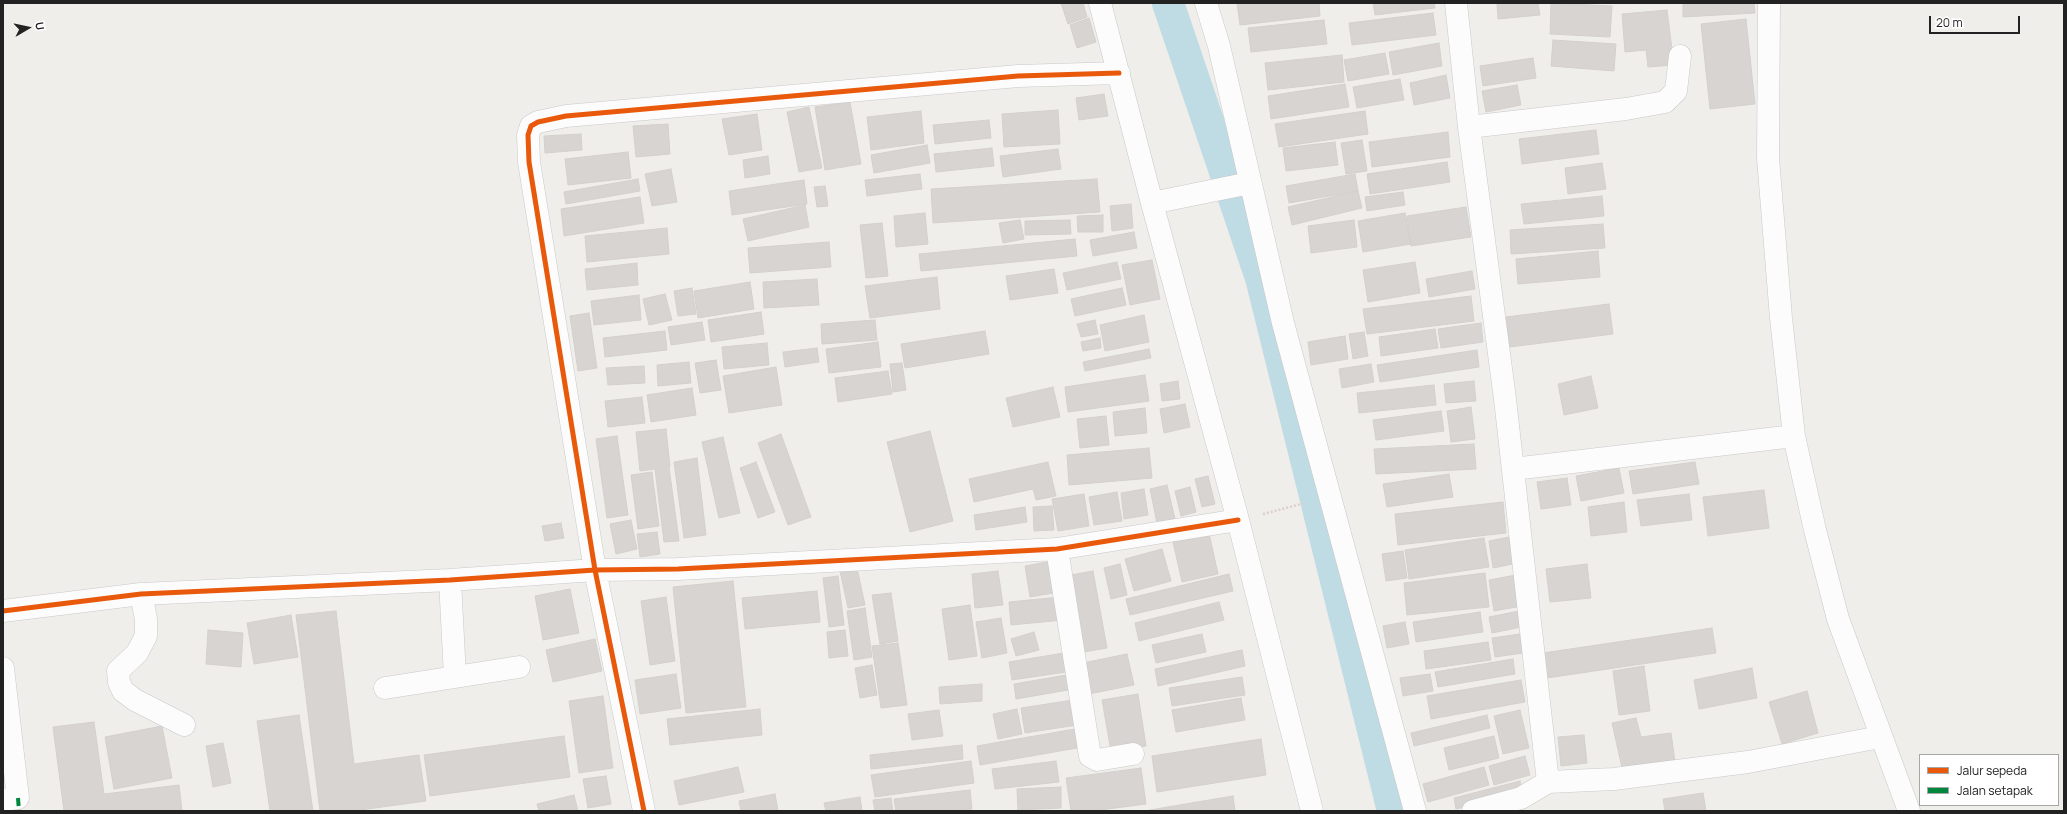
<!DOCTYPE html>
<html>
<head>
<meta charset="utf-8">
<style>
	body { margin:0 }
	#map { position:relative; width:2067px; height:814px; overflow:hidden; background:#f0eeeb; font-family:Manrope,sans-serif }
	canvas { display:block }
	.frame { position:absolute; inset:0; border:4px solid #222; pointer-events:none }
	.legend { position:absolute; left:1919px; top:754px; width:140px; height:52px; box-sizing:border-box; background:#fff; border:1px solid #a7a7a7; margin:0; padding:5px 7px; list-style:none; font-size:12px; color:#222 }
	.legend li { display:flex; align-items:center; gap:8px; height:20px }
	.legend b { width:20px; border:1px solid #a7a7a7 }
	.north { position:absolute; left:8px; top:8px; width:40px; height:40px; -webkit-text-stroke:3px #fff; paint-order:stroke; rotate:81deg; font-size:11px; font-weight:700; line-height:16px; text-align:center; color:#222 }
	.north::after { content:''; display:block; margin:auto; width:14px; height:18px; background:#222; clip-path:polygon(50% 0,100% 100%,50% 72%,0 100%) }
	.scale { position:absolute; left:1929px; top:16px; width:91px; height:18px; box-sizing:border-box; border:2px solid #222; border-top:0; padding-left:5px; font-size:12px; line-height:14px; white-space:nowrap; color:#222; -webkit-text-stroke:3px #fff; paint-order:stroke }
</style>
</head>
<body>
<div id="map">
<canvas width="2067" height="814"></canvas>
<div class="frame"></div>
<ul class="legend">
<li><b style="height:5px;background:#e8590c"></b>Jalur sepeda</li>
<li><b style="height:5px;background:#00873e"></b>Jalan setapak</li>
</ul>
<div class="north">U</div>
<div class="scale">20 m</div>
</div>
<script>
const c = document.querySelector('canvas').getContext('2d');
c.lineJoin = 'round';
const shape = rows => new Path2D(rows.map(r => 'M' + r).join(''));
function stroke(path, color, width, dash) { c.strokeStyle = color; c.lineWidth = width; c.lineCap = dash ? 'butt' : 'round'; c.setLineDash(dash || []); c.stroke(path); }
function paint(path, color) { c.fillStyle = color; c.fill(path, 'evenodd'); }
const canal = shape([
	[1168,3,1261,278,1393,811]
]);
const building = shape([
	[1061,3,1083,3,1087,17,1068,24,1061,3],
	[1237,3,1319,3,1320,16,1240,25,1237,3],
	[1373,3,1434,3,1435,8,1375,15,1373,3],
	[1497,3,1538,3,1540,15,1498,19,1497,3],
	[1551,3,1612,6,1610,37,1550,34,1551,3],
	[1683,3,1754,3,1755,13,1683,17,1683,3],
	[1667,10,1674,65,1648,67,1646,50,1625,52,1622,14,1667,10],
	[1433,13,1436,35,1352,45,1349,23,1433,13],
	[1089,18,1096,42,1077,48,1070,25,1089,18],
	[1746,19,1755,104,1710,109,1701,24,1746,19],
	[1324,20,1327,44,1251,52,1248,28,1324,20],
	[1553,40,1616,44,1614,71,1551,66,1553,40],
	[1439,43,1442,66,1393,75,1389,52,1439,43],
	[1385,53,1389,74,1348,81,1344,60,1385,53],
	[1342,55,1344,82,1268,90,1265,63,1342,55],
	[1533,58,1536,78,1483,86,1480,66,1533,58],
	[1446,75,1450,98,1414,105,1410,83,1446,75],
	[1400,79,1404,100,1357,108,1353,87,1400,79],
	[1345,84,1349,107,1271,119,1268,96,1345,84],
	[1517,85,1521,105,1486,112,1482,91,1517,85],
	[1104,94,1108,116,1079,120,1076,98,1104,94],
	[850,102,861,164,825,170,815,107,850,102],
	[809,107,822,168,799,172,787,112,809,107],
	[1058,110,1060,144,1004,147,1002,114,1058,110],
	[921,111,924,143,871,150,867,117,921,111],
	[1365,111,1368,134,1279,147,1275,124,1365,111],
	[757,114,762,150,729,155,722,119,757,114],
	[989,120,991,138,935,144,933,125,989,120],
	[668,124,670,154,636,157,633,126,668,124],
	[1596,130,1599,154,1522,164,1519,139,1596,130],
	[1448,132,1450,157,1372,167,1369,142,1448,132],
	[581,134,582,150,545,153,544,136,581,134],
	[1362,140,1367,171,1346,174,1341,143,1362,140],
	[1335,142,1338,165,1286,171,1283,148,1335,142],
	[927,145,930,163,874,173,871,155,927,145],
	[992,148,994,166,936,172,934,154,992,148],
	[1058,149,1061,169,1003,177,1000,156,1058,149],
	[628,152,631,178,568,185,565,159,628,152],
	[768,156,770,174,745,178,743,160,768,156],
	[1447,162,1450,182,1370,194,1367,174,1447,162],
	[1602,163,1606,189,1568,194,1565,168,1602,163],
	[671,169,677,202,652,206,645,174,671,169],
	[920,174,922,189,867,196,865,180,920,174],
	[1355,174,1358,191,1289,203,1286,186,1355,174],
	[638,179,640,191,566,204,564,192,638,179],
	[1097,179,1100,212,933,223,931,189,1097,179],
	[804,180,807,204,732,215,729,191,804,180],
	[825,186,828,206,817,207,814,187,825,186],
	[1358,191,1362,208,1292,225,1288,207,1358,191],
	[1403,192,1405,205,1367,211,1365,197,1403,192],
	[1602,196,1604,216,1524,224,1521,204,1602,196],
	[640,197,644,223,564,236,561,209,640,197],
	[1131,204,1133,228,1112,231,1110,206,1131,204],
	[805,205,809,227,748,241,743,219,805,205],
	[1466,207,1471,237,1411,246,1407,216,1466,207],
	[925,213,928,244,896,247,894,216,925,213],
	[1405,213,1411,244,1363,252,1358,221,1405,213],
	[1103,215,1103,232,1078,232,1077,216,1103,215],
	[1020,220,1024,239,1003,243,999,223,1020,220],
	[1070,220,1071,234,1025,235,1025,221,1070,220],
	[1354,220,1357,247,1311,253,1308,226,1354,220],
	[882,223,888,276,866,278,860,225,882,223],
	[1603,224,1605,248,1511,254,1510,230,1603,224],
	[667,228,669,254,587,262,585,236,667,228],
	[1134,232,1137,248,1093,256,1090,240,1134,232],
	[1075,239,1077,256,921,271,919,254,1075,239],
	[829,242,831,267,750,273,748,248,829,242],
	[1598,251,1600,277,1518,284,1516,259,1598,251],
	[1152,260,1160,299,1130,305,1122,265,1152,260],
	[1117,262,1121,279,1067,290,1063,273,1117,262],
	[1415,262,1420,293,1368,302,1363,270,1415,262],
	[637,263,638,285,587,290,585,269,637,263],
	[1054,269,1058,293,1010,300,1006,276,1054,269],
	[1472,271,1475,289,1429,297,1426,279,1472,271],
	[937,277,940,309,870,318,865,286,937,277],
	[817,279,819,305,764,308,763,282,817,279],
	[750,282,754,309,698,318,694,291,750,282],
	[692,288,696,314,678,316,674,291,692,288],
	[1122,288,1126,305,1075,316,1071,299,1122,288],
	[665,294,672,320,649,325,643,299,665,294],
	[639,295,641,320,594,325,591,301,639,295],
	[1471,296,1474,321,1367,334,1363,309,1471,296],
	[1609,304,1613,334,1510,347,1506,317,1609,304],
	[761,312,764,334,711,342,708,320,761,312],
	[589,313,597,368,578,371,570,316,589,313],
	[1144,315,1149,342,1105,351,1100,325,1144,315],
	[875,320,877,340,822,344,821,324,875,320],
	[1095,320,1098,334,1081,337,1077,324,1095,320],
	[702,322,705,340,671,345,668,327,702,322],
	[1481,323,1483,342,1441,348,1438,329,1481,323],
	[1435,329,1438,348,1381,356,1379,337,1435,329],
	[665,331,667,350,605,357,603,338,665,331],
	[985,331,989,354,905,368,901,344,985,331],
	[1364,332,1368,356,1353,359,1349,334,1364,332],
	[1345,336,1348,359,1311,365,1308,342,1345,336],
	[1100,338,1101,348,1083,351,1081,342,1100,338],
	[878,342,881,367,829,373,826,349,878,342],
	[767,343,769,365,724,369,722,347,767,343],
	[817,348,819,362,785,367,783,352,817,348],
	[1149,349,1151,358,1085,371,1083,362,1149,349],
	[1477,350,1479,367,1380,382,1377,365,1477,350],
	[716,360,721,390,700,393,695,363,716,360],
	[689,362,691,383,658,386,657,365,689,362],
	[902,363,906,390,893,392,890,364,902,363],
	[1371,364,1374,382,1342,388,1339,369,1371,364],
	[644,366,645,383,608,385,606,368,644,366],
	[776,367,782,405,729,413,723,376,776,367],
	[888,371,892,394,838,402,835,378,888,371],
	[1145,375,1149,401,1068,412,1065,387,1145,375],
	[1591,376,1598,408,1564,415,1558,384,1591,376],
	[1178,381,1180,399,1162,401,1160,384,1178,381],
	[1474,381,1476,401,1446,403,1444,384,1474,381],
	[1434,385,1436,405,1359,413,1357,393,1434,385],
	[1053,387,1060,417,1013,427,1006,398,1053,387],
	[692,388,696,415,651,422,647,395,692,388],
	[642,397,645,423,608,427,605,401,642,397],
	[1185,404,1190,427,1164,433,1160,409,1185,404],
	[1471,407,1475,439,1451,442,1447,411,1471,407],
	[1145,408,1147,433,1115,436,1113,412,1145,408],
	[1441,411,1444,431,1376,440,1373,420,1441,411],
	[1106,416,1109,445,1080,448,1077,419,1106,416],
	[666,429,670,467,669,467,679,541,664,542,655,469,640,471,636,432,666,429],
	[930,431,953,521,910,532,887,442,930,431],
	[781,434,811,517,788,525,758,443,781,434],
	[617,436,628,515,607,518,596,439,617,436],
	[723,437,740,513,719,518,702,442,723,437],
	[1474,444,1476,469,1376,474,1374,449,1474,444],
	[1149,448,1152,478,1069,485,1067,455,1149,448],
	[697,458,706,535,684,538,674,462,697,458],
	[756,462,775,512,758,518,740,468,756,462],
	[1048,462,1056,496,1036,500,1033,489,974,502,969,479,1048,462],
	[1695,462,1699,484,1633,494,1629,471,1695,462],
	[1619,468,1624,493,1581,501,1576,476,1619,468],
	[652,472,659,526,638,529,631,475,652,472],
	[1449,474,1453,497,1387,507,1383,484,1449,474],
	[1208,476,1215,504,1202,507,1195,479,1208,476],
	[1567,478,1571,505,1541,509,1537,482,1567,478],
	[1167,485,1175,519,1157,523,1150,489,1167,485],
	[1190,487,1196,512,1181,516,1175,491,1190,487],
	[1144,489,1148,515,1124,519,1121,493,1144,489],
	[1764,490,1769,528,1708,536,1703,497,1764,490],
	[1117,492,1122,521,1094,525,1089,497,1117,492],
	[1084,494,1089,526,1058,531,1052,499,1084,494],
	[1689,494,1692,520,1641,526,1637,500,1689,494],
	[1503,502,1506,533,1398,545,1395,514,1503,502],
	[1624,502,1627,532,1591,536,1588,507,1624,502],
	[1052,506,1054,530,1034,531,1033,507,1052,506],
	[1025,507,1027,522,976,530,974,515,1025,507],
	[631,520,637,549,616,554,610,524,631,520],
	[561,523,564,538,545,541,542,526,561,523],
	[657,532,660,554,640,557,637,534,657,532],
	[1209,533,1218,574,1182,582,1173,542,1209,533],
	[1509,537,1513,564,1493,568,1489,541,1509,537],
	[1484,538,1489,567,1409,579,1405,550,1484,538],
	[1162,549,1171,581,1134,591,1125,559,1162,549],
	[1403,551,1407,578,1386,581,1382,554,1403,551],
	[1053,561,1059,592,1030,597,1025,566,1053,561],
	[1120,564,1127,595,1111,599,1104,568,1120,564],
	[1587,564,1591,598,1550,602,1546,569,1587,564],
	[857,568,865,605,848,608,840,571,857,568],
	[998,571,1003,605,975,608,972,574,998,571],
	[1093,571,1107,648,1084,652,1071,575,1093,571],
	[1485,573,1489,607,1407,615,1404,583,1485,573],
	[1229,574,1233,591,1130,615,1126,599,1229,574],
	[1516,575,1522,606,1494,611,1489,580,1516,575],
	[838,576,844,625,829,627,823,578,838,576],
	[733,581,746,707,686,713,673,587,733,581],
	[570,589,579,633,543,640,535,596,570,589],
	[817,591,820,622,745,629,742,598,817,591],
	[891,593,898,641,880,644,872,595,891,593],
	[666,597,675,661,650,665,641,601,666,597],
	[1060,597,1063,620,1011,625,1009,602,1060,597],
	[1219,602,1224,620,1139,641,1135,623,1219,602],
	[970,605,977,656,949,660,942,609,970,605],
	[865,608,872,657,854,660,847,611,865,608],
	[336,611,354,764,419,755,426,801,353,811,320,811,296,615,336,611],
	[1519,611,1522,627,1492,633,1489,617,1519,611],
	[1480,612,1483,632,1416,642,1413,622,1480,612],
	[291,615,298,657,254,664,247,623,291,615],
	[1001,618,1007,653,982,658,976,622,1001,618],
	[1405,622,1409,644,1387,648,1383,626,1405,622],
	[1712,628,1716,653,1547,678,1543,653,1712,628],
	[208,630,243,633,241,667,206,664,208,630],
	[845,630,848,656,829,658,827,632,845,630],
	[1034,632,1039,650,1016,656,1011,639,1034,632],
	[1202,634,1206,652,1156,663,1152,645,1202,634],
	[1520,634,1523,653,1495,657,1492,638,1520,634],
	[595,639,602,671,553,682,546,650,595,639],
	[1488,642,1491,660,1426,669,1424,651,1488,642],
	[898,643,907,705,881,708,872,646,898,643],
	[1242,650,1245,666,1158,686,1155,669,1242,650],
	[1070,652,1073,671,1012,680,1009,662,1070,652],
	[1127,654,1134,685,1089,694,1083,663,1127,654],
	[1513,659,1515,674,1438,687,1435,672,1513,659],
	[872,665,877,695,860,698,855,668,872,665],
	[1644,666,1650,711,1619,715,1613,671,1644,666],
	[1752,668,1757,698,1699,709,1694,680,1752,668],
	[676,674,681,708,640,714,635,680,676,674],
	[1072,674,1074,689,1016,699,1014,684,1072,674],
	[1430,674,1433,691,1403,696,1400,678,1430,674],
	[1242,677,1245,695,1172,706,1169,688,1242,677],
	[1521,680,1525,702,1431,719,1427,696,1521,680],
	[982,684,982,701,940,704,939,687,982,684],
	[1807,691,1818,733,1782,744,1769,702,1807,691],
	[1138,694,1146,746,1111,751,1102,700,1138,694],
	[603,696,613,768,579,773,569,701,603,696],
	[1241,698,1245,720,1176,732,1172,710,1241,698],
	[1073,700,1077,725,1025,733,1021,708,1073,700],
	[760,709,762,735,670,745,667,719,760,709],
	[1017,709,1022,734,998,739,993,714,1017,709],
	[939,710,943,736,912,740,908,714,939,710],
	[1520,710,1529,748,1503,754,1494,716,1520,710],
	[299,715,313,811,270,811,257,721,299,715],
	[1487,715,1490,728,1414,746,1411,733,1487,715],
	[1636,718,1641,737,1671,733,1675,762,1623,772,1612,723,1636,718],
	[94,722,104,794,179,785,182,811,64,811,53,727,94,722],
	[162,726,172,778,114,789,105,737,162,726],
	[1075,729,1077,748,980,765,977,746,1075,729],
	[1584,735,1587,763,1561,766,1558,737,1584,735],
	[564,736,570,777,430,796,424,755,564,736],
	[1494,736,1499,758,1449,770,1444,748,1494,736],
	[1261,739,1266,775,1157,792,1152,756,1261,739],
	[223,743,231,783,213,787,206,746,223,743],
	[962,745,963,759,871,769,870,755,962,745],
	[1525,756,1530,775,1494,785,1489,766,1525,756],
	[971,761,974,783,875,797,871,775,971,761],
	[1056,761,1059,782,995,789,992,769,1056,761],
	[738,767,744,792,679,805,674,781,738,767],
	[1484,767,1489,785,1428,802,1423,784,1484,767],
	[1141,768,1146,804,1092,811,1071,811,1066,778,1141,768],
	[606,776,611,804,588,808,583,779,606,776],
	[1520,781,1522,793,1456,809,1454,798,1520,781],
	[1061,787,1061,808,1018,810,1017,789,1061,787],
	[970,790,972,809,951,811,896,811,894,799,970,790],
	[1703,793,1706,811,1665,811,1663,799,1703,793],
	[775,794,778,811,741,811,739,801,775,794],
	[574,795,578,811,539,811,537,804,574,795],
	[1233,796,1235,811,1144,811,1233,796],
	[860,797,862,811,826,811,824,803,860,797],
	[891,798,893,811,875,811,873,800,891,798]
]);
const path = shape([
	[1263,514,1305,503]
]);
const minor = shape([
	[1100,3,1152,203,1238,520,1312,811],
	[1206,3,1219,46,1283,323,1415,811],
	[1456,3,1469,127,1505,399,1548,782,1521,798,1473,811],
	[1769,3,1768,158,1781,318,1794,436,1815,530,1838,619,1909,811],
	[1469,127,1626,109,1665,102,1676,91,1680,56],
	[1152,203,1250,183],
	[1513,469,1794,436],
	[1057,549,1090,756,1097,760,1133,754],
	[450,580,455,677],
	[141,594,146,619,146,636,137,653,118,671,119,682,123,691,135,700,184,725],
	[3,611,141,594,450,580,595,570,678,569,1057,549,1238,520],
	[3,668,18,798,3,800],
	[385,688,519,667],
	[1548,782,1614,779,1748,762,1880,737],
	[644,811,595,570,529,162,528,135,531,126,538,122,566,116,1018,76,1119,73]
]);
const quiet = shape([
	[18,798,19,811]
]);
const cycleway = shape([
	[3,611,141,594,450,580,595,570,678,569,1057,549,1238,520],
	[644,811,595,570,529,162,528,135,531,126,538,122,566,116,1018,76,1119,73]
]);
stroke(canal, '#bfdbe3', 32);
paint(building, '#d7d4d2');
stroke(building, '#d3d0cc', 1);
stroke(minor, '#c9c8c7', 23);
stroke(path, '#dccecd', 2.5, [2, 2]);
stroke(minor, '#fdfcfc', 22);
stroke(quiet, '#00873e', 4, [8, 4]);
stroke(cycleway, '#e8590c', 5);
</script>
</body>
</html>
